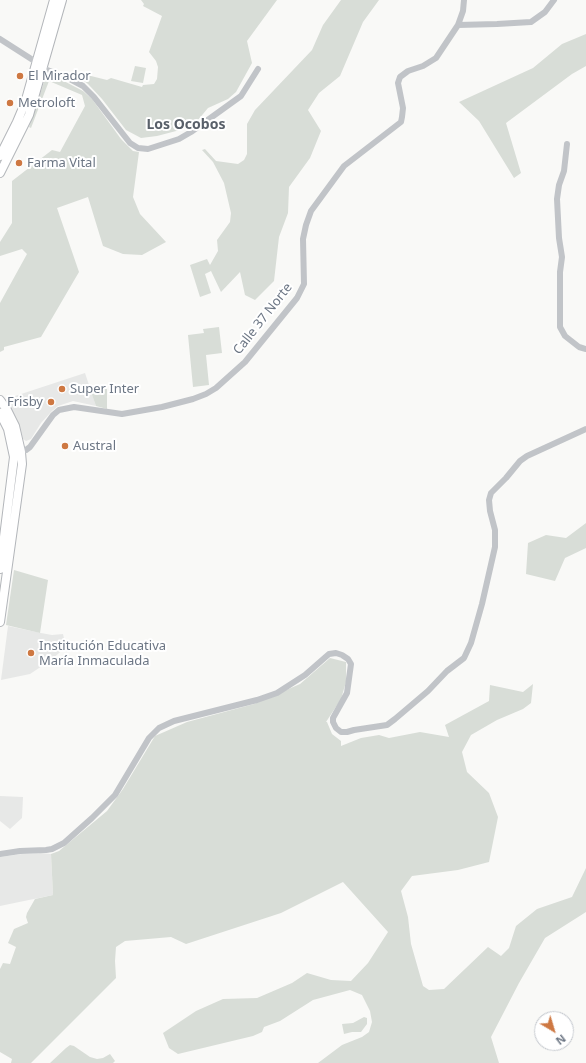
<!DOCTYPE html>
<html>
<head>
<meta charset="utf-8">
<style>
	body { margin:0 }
	#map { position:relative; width:586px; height:1063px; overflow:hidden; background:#f9f9f7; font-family:"Noto Sans",sans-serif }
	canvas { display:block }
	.north { position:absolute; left:534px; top:1011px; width:40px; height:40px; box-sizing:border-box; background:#fff; border:1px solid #c4c8ce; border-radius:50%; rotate:142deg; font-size:11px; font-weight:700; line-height:16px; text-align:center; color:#6c7684 }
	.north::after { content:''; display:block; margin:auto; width:14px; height:18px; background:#ce7842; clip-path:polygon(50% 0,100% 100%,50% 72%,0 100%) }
</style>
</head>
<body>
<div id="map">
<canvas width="586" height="1063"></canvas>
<div class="north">N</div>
</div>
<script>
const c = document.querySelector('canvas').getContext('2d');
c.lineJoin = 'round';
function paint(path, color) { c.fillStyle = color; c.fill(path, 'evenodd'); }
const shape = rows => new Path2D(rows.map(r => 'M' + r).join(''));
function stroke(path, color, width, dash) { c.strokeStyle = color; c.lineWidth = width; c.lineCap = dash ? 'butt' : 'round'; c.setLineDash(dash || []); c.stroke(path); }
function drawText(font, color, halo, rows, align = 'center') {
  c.font = font + ' "Noto Sans",sans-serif'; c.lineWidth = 4; c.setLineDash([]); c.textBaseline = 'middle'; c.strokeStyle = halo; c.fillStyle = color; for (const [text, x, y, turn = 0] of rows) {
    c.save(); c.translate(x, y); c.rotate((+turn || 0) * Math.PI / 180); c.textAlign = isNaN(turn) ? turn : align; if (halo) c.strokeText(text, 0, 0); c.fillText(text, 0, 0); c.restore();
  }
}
const built = shape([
	[85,373,96,406,73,401,58,406,52,411,41,423,31,439,26,441,23,439,17,419,6,399],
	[8,626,41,633,52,635,63,634,66,647,51,660,30,674,1,680],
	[0,796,23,797,22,818,10,829,0,821],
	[41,853,51,854,53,895,0,906,0,857,22,854]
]);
const green = shape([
	[141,0,277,0,247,41,252,63,236,92,228,99,208,108,198,120,187,124,180,130,157,136,141,138,126,130,102,99,88,84,80,78,83,74,107,80,111,78,142,87,143,85,154,84,157,79,158,67,156,61,149,52,162,16,143,6,144,4],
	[341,0,379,0,363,22,340,76,319,93,308,110,321,131,310,158,289,187,288,213,279,237,274,281,255,300,245,295,240,272,221,292,211,271,205,274,211,293,200,297,190,265,207,259,210,265,218,251,217,240,230,222,231,213,224,183,213,162,202,150,205,149,216,161,238,164,244,160,247,154,247,124,255,110,312,50,323,25],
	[586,34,586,66,572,74,506,123,521,173,514,178,479,121,459,102,533,68,562,44],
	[135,66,146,68,143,83,131,81],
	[46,76,57,80,62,80,83,91,92,99,121,139,133,151,139,152,133,197,140,214,166,242,142,255,123,254,103,246,88,197,57,208,79,272,41,337,4,347,4,350,0,352,0,303,27,254,22,249,0,256,0,242,12,223,12,181,52,150,60,152,85,106,82,95,49,81,31,128,29,127],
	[219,327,222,353,206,355,209,385,193,387,188,335,204,333,203,329],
	[107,387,107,409,96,406,91,392],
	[586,523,586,548,565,558,555,581,526,574,528,543,546,535,566,538],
	[14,570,48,580,40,633,6,625],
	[330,658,346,662,346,682,341,699,326,722,327,722,332,734,341,741,341,746,361,738,379,735,389,738,420,732,449,737,445,725,489,701,490,685,523,692,533,684,531,703,523,709,497,720,471,735,462,752,467,772,489,793,498,817,489,862,458,870,412,876,401,891,408,917,411,944,423,986,429,990,444,989,488,947,501,956,509,948,516,926,537,909,572,897,586,868,586,912,545,938,519,983,491,1037,499,1063,318,1063,342,1045,362,1037,369,1032,372,1022,370,1011,362,995,350,990,313,1000,280,1021,264,1027,262,1032,253,1036,178,1054,169,1048,163,1033,196,1011,223,999,257,998,292,983,307,973,331,980,351,981,368,963,388,932,343,882,281,913,186,944,171,937,125,941,116,947,115,961,116,978,31,1063,11,1063,12,1059,0,1052,0,969,3,963,10,964,16,947,8,943,14,929,28,923,26,917,27,913,35,899,53,895,51,854,59,851,107,811,123,789,155,736,187,722,254,704,300,684],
	[364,1017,367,1018,367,1024,361,1032,352,1032,344,1034,342,1024,353,1023],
	[70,1045,74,1046,90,1057,97,1059,103,1058,110,1054,115,1061,113,1063,50,1063,66,1048]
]);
const minor = shape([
	[458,25,497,24,531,22,545,12,554,0],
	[0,39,36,62,42,68,68,78,83,86,94,97,130,143,138,148,148,149,179,139,191,132,241,96,258,69],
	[567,144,564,171,559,185,557,199,559,238,562,257,560,272,560,327,565,336,579,347,586,349],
	[17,451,26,450,30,447,53,415,59,410,74,407,122,414,162,407,193,399,206,394,216,388,245,362,297,298,304,284,303,239,306,225,311,211,344,166,401,122,402,117,403,108,398,83,400,77,408,71,423,66,436,58,458,25,463,11,464,0],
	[0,854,20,851,46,850,52,849,64,843,92,818,115,795,149,738,159,728,174,721,257,700,277,693,305,675,329,654,336,653,342,655,348,659,351,664,347,693,333,718,333,722,336,728,341,732,347,732,354,730,387,725,395,719,428,691,447,671,464,658,471,643,482,604,495,547,495,530,490,511,489,500,491,493,506,478,520,461,527,456,586,429]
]);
const major = shape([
	[0,156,17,122,25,103,54,0],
	[0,173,29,115,62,0],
	[0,400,7,410,15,426,21,452,22,464,0,622],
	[0,413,8,429,14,457,0,569]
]);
const markers = [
	[20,76,4,"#ce7842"],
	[10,103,4,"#ce7842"],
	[19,163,4,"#ce7842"],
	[62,389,4,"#ce7842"],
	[51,402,4,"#ce7842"],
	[65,446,4,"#ce7842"],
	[31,653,4,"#ce7842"]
];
const poiNames = [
	["El Mirador",28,76],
	["Metroloft",18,103],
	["Farma Vital",27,163],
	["Super Inter",70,389],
	["Frisby",43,402,"right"],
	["Austral",73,446],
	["Institución Educativa",39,646],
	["María Inmaculada",39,661]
];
const streetNames = [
	["Calle 37 Norte",263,319,-52]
];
const neighbourhoodNames = [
	["Los Ocobos",186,125]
];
paint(built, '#e7e8e7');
paint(green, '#d8ddd7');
stroke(major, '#b3b6ba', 10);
stroke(minor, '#c1c4c8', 6);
stroke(major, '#fff', 8);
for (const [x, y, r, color] of markers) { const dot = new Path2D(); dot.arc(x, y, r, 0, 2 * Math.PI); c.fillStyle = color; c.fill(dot); stroke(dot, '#fff', 1.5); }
drawText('13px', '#6c7684', '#fff', poiNames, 'left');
drawText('13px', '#6c7684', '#fff', streetNames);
drawText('bold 14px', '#59606a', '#fff', neighbourhoodNames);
</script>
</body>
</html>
